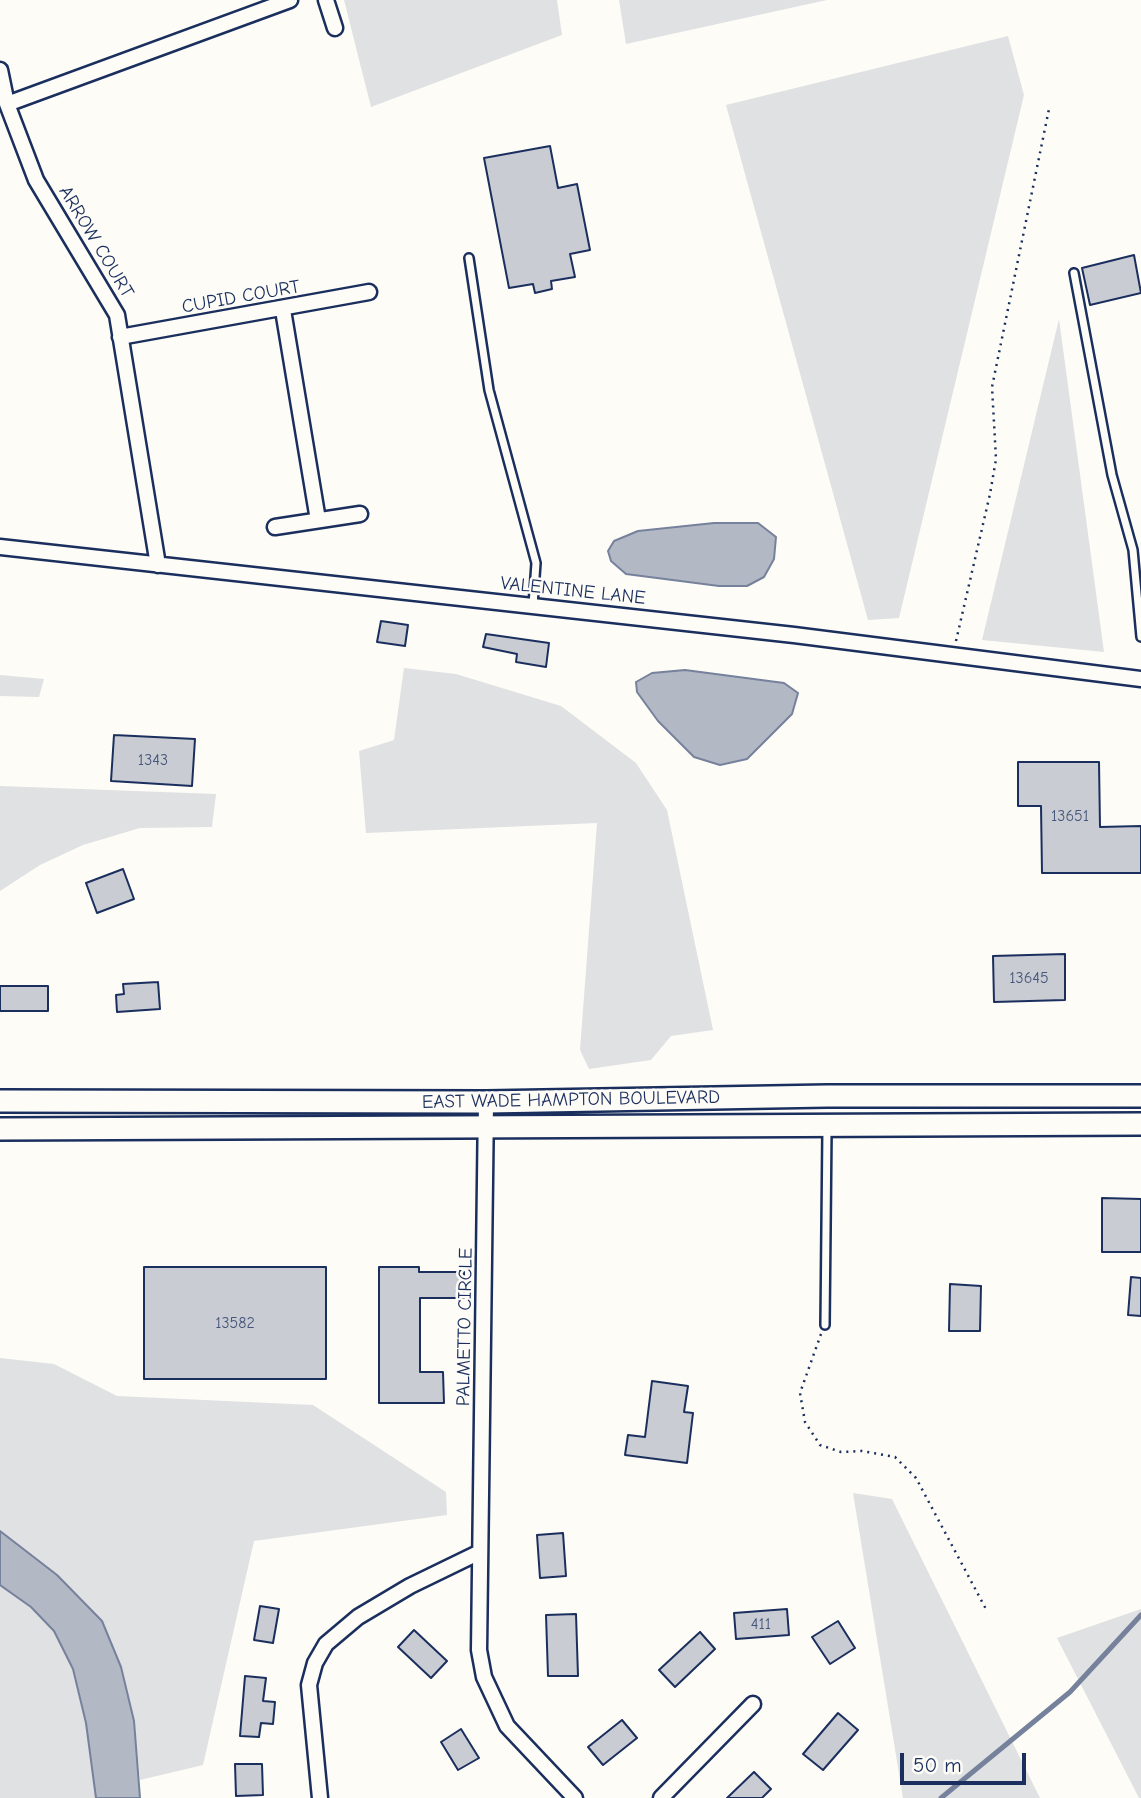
<!DOCTYPE html>
<html>
<head>
<meta charset="utf-8">
<style>
	body { margin:0 }
	#map { position:relative; width:1141px; height:1798px; overflow:hidden; background:#fdfcf7; font-family:"Comic Neue",sans-serif }
	canvas { display:block }
	.scale { position:absolute; left:900px; top:1753px; width:126px; height:32px; box-sizing:border-box; border:4px solid #1b2f5e; border-top:0; padding-left:9px; font-size:21px; line-height:24px; white-space:nowrap; color:#1b2f5e; -webkit-text-stroke:5px #fdfcf7; paint-order:stroke }
</style>
</head>
<body>
<div id="map">
<canvas width="1141" height="1798"></canvas>
<div class="scale">50 m</div>
</div>
<script>
const c = document.querySelector('canvas').getContext('2d');
c.lineJoin = 'round';
function paint(path, color) { c.fillStyle = color; c.fill(path, 'evenodd'); }
const shape = rows => new Path2D(rows.map(r => 'M' + r).join(''));
function stroke(path, color, width, dash) { c.strokeStyle = color; c.lineWidth = width; c.lineCap = dash ? 'butt' : 'round'; c.setLineDash(dash || []); c.stroke(path); }
function drawText(font, color, halo, rows, align = 'center') {
  c.font = font + ' "Comic Neue",sans-serif'; c.lineWidth = 5; c.setLineDash([]); c.textBaseline = 'middle'; c.strokeStyle = halo; c.fillStyle = color; for (const [text, x, y, turn = 0] of rows) {
    c.save(); c.translate(x, y); c.rotate((+turn || 0) * Math.PI / 180); c.textAlign = isNaN(turn) ? turn : align; if (halo) c.strokeText(text, 0, 0); c.fillText(text, 0, 0); c.restore();
  }
}
const green = shape([
	[344,0,557,0,562,35,371,107],
	[619,0,827,0,626,44],
	[1008,36,1024,95,899,618,868,620,726,105],
	[1059,319,1104,652,982,640],
	[404,668,456,674,561,706,636,763,667,810,713,1030,671,1036,651,1060,589,1069,580,1050,597,823,366,833,359,751,394,740],
	[0,675,44,679,39,697,0,696],
	[0,786,216,794,212,827,140,828,83,845,40,865,0,891],
	[0,1358,54,1364,117,1396,313,1405,446,1492,447,1515,254,1541,203,1765,140,1780,134,1721,102,1621,57,1575,0,1531],
	[853,1493,892,1499,1040,1798,903,1798],
	[0,1585,31,1607,54,1631,73,1669,86,1723,96,1798,0,1798],
	[1141,1609,1141,1798,1139,1798,1057,1638]
]);
const water = shape([
	[714,523,758,523,776,537,774,559,764,577,747,586,719,586,626,574,611,561,608,551,614,541,638,531,714,523],
	[685,670,784,683,798,693,792,714,747,759,720,765,694,757,658,721,637,692,636,682,652,673,685,670],
	[0,1531,57,1575,102,1621,121,1667,134,1721,140,1798,96,1798,86,1723,73,1669,54,1631,31,1607,0,1585,0,1531]
]);
const stream = shape([
	[941,1798,1070,1692,1141,1615]
]);
const building = shape([
	[550,146,558,188,577,184,590,250,570,254,575,277,551,281,552,289,535,293,533,284,509,288,484,158,550,146],
	[1134,255,1141,293,1090,305,1082,268,1134,255],
	[381,621,408,625,405,646,377,642,381,621],
	[486,634,549,643,546,667,516,662,517,654,483,647,486,634],
	[114,735,195,739,192,786,111,781,114,735],
	[1018,762,1099,762,1100,827,1141,826,1141,873,1042,873,1041,806,1018,806,1018,762],
	[123,869,134,899,97,913,86,883,123,869],
	[1065,954,1065,1000,994,1002,993,956,1065,954],
	[158,982,160,1009,117,1012,116,995,124,994,123,984,158,982],
	[0,986,48,986,48,1011,0,1011,0,986],
	[1102,1198,1141,1199,1141,1252,1102,1252,1102,1198],
	[144,1267,326,1267,326,1379,144,1379,144,1267],
	[379,1267,419,1267,419,1272,464,1272,464,1298,420,1298,420,1372,443,1372,444,1403,379,1403,379,1267],
	[1131,1277,1141,1278,1141,1316,1128,1315,1131,1277],
	[950,1284,981,1286,980,1331,949,1331,950,1284],
	[652,1381,688,1386,684,1412,693,1413,687,1463,625,1455,628,1435,645,1437,652,1381],
	[563,1533,566,1576,540,1578,537,1535,563,1533],
	[260,1606,279,1609,273,1643,254,1640,260,1606],
	[787,1609,789,1635,736,1639,734,1613,787,1609],
	[576,1614,578,1676,548,1676,546,1615,576,1614],
	[838,1621,855,1648,830,1664,812,1637,838,1621],
	[414,1630,447,1661,431,1678,398,1647,414,1630],
	[700,1632,715,1649,675,1687,659,1670,700,1632],
	[245,1676,266,1678,263,1701,275,1702,273,1724,261,1723,259,1737,240,1736,245,1676],
	[838,1713,858,1730,823,1770,803,1754,838,1713],
	[622,1720,637,1738,603,1765,588,1747,622,1720],
	[461,1729,479,1758,458,1770,441,1742,461,1729],
	[235,1764,262,1764,263,1795,236,1796,235,1764],
	[754,1772,771,1789,762,1798,727,1798,754,1772]
]);
const path = shape([
	[956,641,990,494,996,459,992,387,1049,109],
	[821,1334,800,1393,805,1422,820,1445,841,1452,862,1451,895,1457,916,1478,987,1611]
]);
const service = shape([
	[469,258,489,390,536,563,533,605],
	[1074,273,1112,475,1133,550,1141,637],
	[825,1325,827,1129]
]);
const minor = shape([
	[326,0,335,28],
	[0,70,7,104,36,180,117,315,158,565],
	[7,104,290,0],
	[283,310,318,520],
	[120,337,369,292],
	[275,527,360,514],
	[0,547,794,635,1141,679],
	[486,1102,479,1650,484,1677,507,1726,575,1798],
	[320,1798,309,1685,315,1663,326,1644,358,1617,410,1586,480,1552],
	[661,1798,753,1704]
]);
const primary = shape([
	[0,1101,486,1102,827,1096,1141,1096],
	[0,1129,1141,1124]
]);
const numberNames = [
	["1343",153,760],
	["13651",1070,816],
	["13645",1029,978],
	["13582",235,1323],
	["411",761,1624]
];
const streetNames = [
	["ARROW COURT",96,242,59],
	["CUPID COURT",241,297,-10],
	["VALENTINE LANE",573,591,6],
	["EAST WADE HAMPTON BOULEVARD",571,1100,-1],
	["PALMETTO CIRCLE",465,1327,-89]
];
paint(green, '#e0e1e3');
paint(water, '#b3b8c5');
stroke(water, '#76819c', 2);
stroke(stream, '#76819c', 5);
paint(building, '#c9ccd3');
stroke(building, '#1b2f5e', 2);
stroke(service, '#1b2f5e', 12);
stroke(minor, '#1b2f5e', 19);
stroke(primary, '#1b2f5e', 26);
stroke(path, '#1b2f5e', 2.5, [2, 5]);
stroke(service, '#fdfcf7', 7);
stroke(minor, '#fdfcf7', 14);
stroke(primary, '#fdfcf7', 21);
drawText('16px', '#46567b', null, numberNames);
drawText('19px', '#1b2f5e', '#fdfcf7', streetNames);
</script>
</body>
</html>
